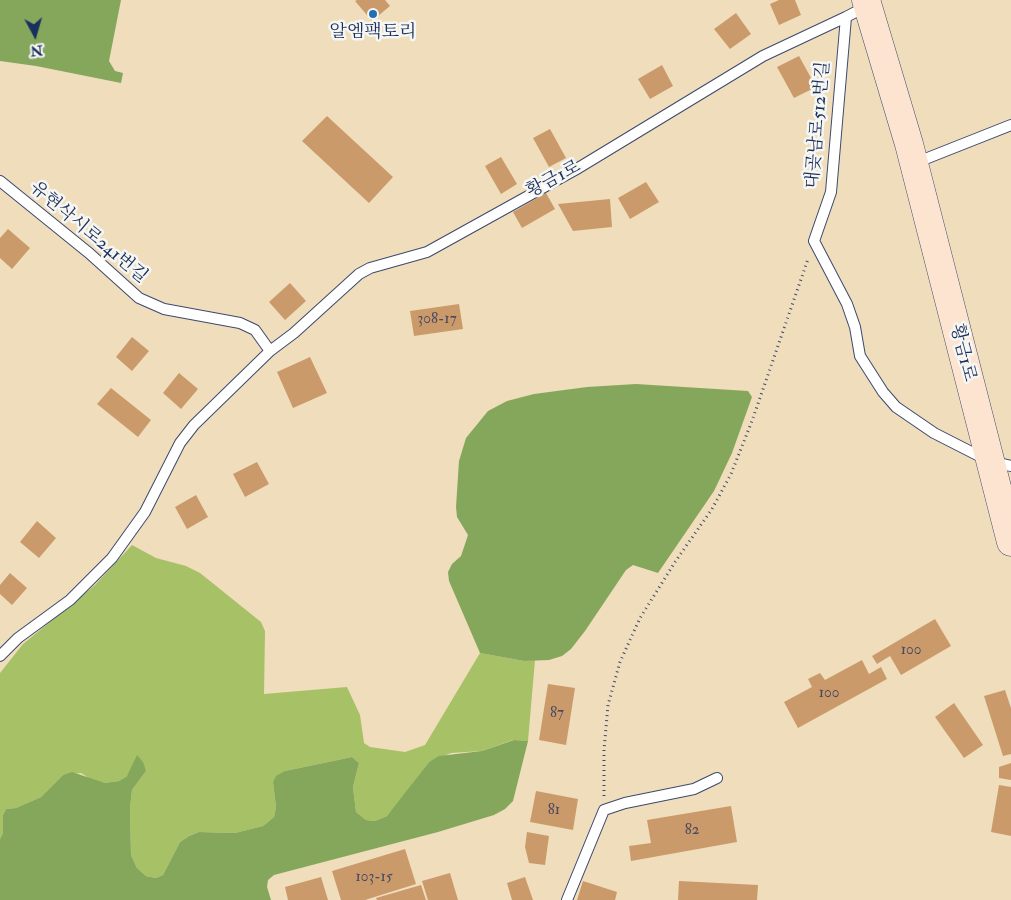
<!DOCTYPE html>
<html>
<head>
<meta charset="utf-8">
<style>
	body { margin:0 }
	#map { position:relative; width:1011px; height:900px; overflow:hidden; background:#efddbc; font-family:"IM FELL Double Pica",serif }
	canvas { display:block }
	.north { position:absolute; left:10px; top:10px; width:50px; height:50px; -webkit-text-stroke:4px #f6f6f2; paint-order:stroke; rotate:174deg; font-size:14px; font-weight:700; line-height:20px; text-align:center; color:#1b2f5e }
	.north::after { content:''; display:block; margin:auto; width:18px; height:22px; background:#1b2f5e; clip-path:polygon(50% 0,100% 100%,50% 72%,0 100%) }
</style>
</head>
<body>
<div id="map">
<canvas width="1011" height="900"></canvas>
<div class="north">N</div>
</div>
<script>
const c = document.querySelector('canvas').getContext('2d');
c.lineJoin = 'round';
function paint(path, color) { c.fillStyle = color; c.fill(path, 'evenodd'); }
const shape = rows => new Path2D(rows.map(r => 'M' + r).join(''));
function stroke(path, color, width, dash) { c.strokeStyle = color; c.lineWidth = width; c.lineCap = dash ? 'butt' : 'round'; c.setLineDash(dash || []); c.stroke(path); }
function drawText(font, color, halo, rows, align = 'center') {
  c.font = font + ' "IM FELL Double Pica","Noto Serif KR",serif'; c.lineWidth = 5; c.setLineDash([]); c.textBaseline = 'middle'; c.strokeStyle = halo; c.fillStyle = color; for (const [text, x, y, turn = 0] of rows) {
    c.save(); c.translate(x, y); c.rotate((+turn || 0) * Math.PI / 180); c.textAlign = isNaN(turn) ? turn : align; if (halo) c.strokeText(text, 0, 0); c.fillText(text, 0, 0); c.restore();
  }
}
const green = shape([
	[132,545,156,558,186,566,200,573,261,622,265,631,264,694,347,687,360,715,364,743,370,747,405,752,425,745,480,653,524,661,535,660,528,741,513,740,482,751,451,753,429,762,398,803,387,816,375,821,366,820,356,812,353,787,359,763,352,757,285,771,273,782,276,807,274,817,263,826,235,833,199,832,189,836,180,842,163,875,156,878,146,876,137,868,131,855,130,808,132,790,146,771,137,756,133,768,127,776,119,781,105,783,92,780,81,773,63,775,41,797,16,808,6,809,3,815,3,833,0,839,0,673,23,644,95,585]
]);
const forest = shape([
	[0,0,121,0,109,61,115,71,123,73,121,83,36,66,0,61],
	[636,384,748,391,752,397,732,453,714,491,658,573,633,565,626,570,585,631,571,649,562,656,549,660,524,661,480,653,449,581,448,572,452,564,461,556,468,535,457,517,456,507,459,461,466,438,488,411,507,401,534,394,587,387],
	[514,740,528,741,513,801,505,809,494,815,438,832,274,875,268,880,267,887,271,900,0,900,0,839,3,833,3,815,6,809,16,808,41,797,63,775,72,772,105,783,119,781,127,776,137,755,143,762,146,771,132,790,130,808,131,855,137,868,146,876,156,878,163,875,180,842,189,836,199,832,235,833,263,826,274,817,276,807,273,782,276,776,285,771,352,757,359,763,353,787,356,812,366,820,375,821,387,816,429,762,439,756,482,751]
]);
const building = shape([
	[357,0,385,0,390,6,372,21,355,1],
	[779,0,795,0,801,15,779,25,770,4],
	[736,13,751,34,730,49,714,29],
	[799,56,816,87,794,98,777,67],
	[662,65,673,86,650,99,638,79],
	[327,116,393,177,369,203,302,141],
	[550,129,566,158,549,167,533,138],
	[501,157,517,184,501,194,485,166],
	[646,182,659,202,630,219,618,198],
	[546,193,555,209,522,228,513,212],
	[610,199,612,227,573,231,558,204],
	[8,229,30,248,12,269,0,258,0,238],
	[290,283,306,301,285,320,269,302],
	[459,304,463,329,414,336,410,311],
	[132,337,149,351,132,371,116,357],
	[310,357,327,393,293,408,277,372],
	[179,373,198,389,181,409,163,393],
	[111,388,151,420,138,437,97,404],
	[257,462,269,484,245,497,233,474],
	[196,495,208,517,187,529,175,507],
	[37,521,56,538,39,558,20,542],
	[10,573,27,588,12,605,0,594,0,585],
	[935,619,951,646,901,675,890,656,877,664,872,656],
	[862,660,869,674,881,667,887,679,798,728,784,702,812,687,808,679,820,673,825,680],
	[548,684,575,688,566,745,539,740],
	[1005,690,1011,708,1011,754,1003,756,984,696],
	[954,703,983,745,964,758,935,717],
	[1011,763,1011,780,999,778,999,767],
	[999,785,1011,787,1011,836,991,832],
	[536,791,578,799,573,830,530,822],
	[731,806,737,842,631,861,629,846,651,843,647,820],
	[527,832,549,836,545,865,529,863,525,847],
	[405,849,416,884,365,900,341,900,332,871],
	[450,873,458,900,428,900,422,881],
	[321,877,328,900,288,900,285,887],
	[525,877,533,900,512,900,507,883],
	[583,881,617,892,615,900,577,900],
	[679,881,758,885,757,900,678,900],
	[421,885,426,900,377,900,376,898]
]);
const path = shape([
	[604,796,604,750,608,705,620,662,640,618,675,562,712,509,731,474,752,421,808,259]
]);
const lane = shape([
	[867,6,846,17,831,192,814,241,847,304,855,327,860,356,883,392,896,407,934,433,989,461,1011,466],
	[915,163,1011,125],
	[0,181,89,253,139,298,164,309,240,323,255,330,270,351,194,425,180,443,145,512,112,558,70,600,18,638,0,656],
	[270,351,294,333,359,274,370,268,427,252,575,170,763,56,846,17],
	[567,900,604,810,625,803,694,789,717,778]
]);
const secondary = shape([
	[866,0,909,144,1011,542]
]);
const markers = [
	[373,14,5,"#1f6fb2"]
];
const numberNames = [
	["308-17",437,320],
	["100",911,651],
	["100",829,694],
	["87",557,714],
	["81",554,811],
	["82",692,831],
	["103-15",374,878]
];
const poiNames = [
	["알엠팩토리",373,33]
];
const streetNames = [
	["대곶남로512번길",819,125,-85],
	["황금1로",554,180,-28],
	["유현삭시로241번길",88,233,40],
	["황금1로",962,353,76]
];
paint(green, '#a7c167');
paint(forest, '#85a75c');
paint(building, '#cb9a6b');
stroke(lane, '#3b496c', 12);
stroke(secondary, '#3b496c', 29);
stroke(path, '#3b496c', 3, [1, 4]);
stroke(lane, '#fff', 10);
stroke(secondary, '#fde4d0', 28);
for (const [x, y, r, color] of markers) { const dot = new Path2D(); dot.arc(x, y, r, 0, 2 * Math.PI); c.fillStyle = color; c.fill(dot); stroke(dot, '#f6f6f2', 2); }
drawText('15px', '#474a61', null, numberNames);
drawText('18px', '#1b2f5e', '#f6f6f2', poiNames);
drawText('18px', '#1b2f5e', '#f6f6f2', streetNames);
</script>
</body>
</html>
